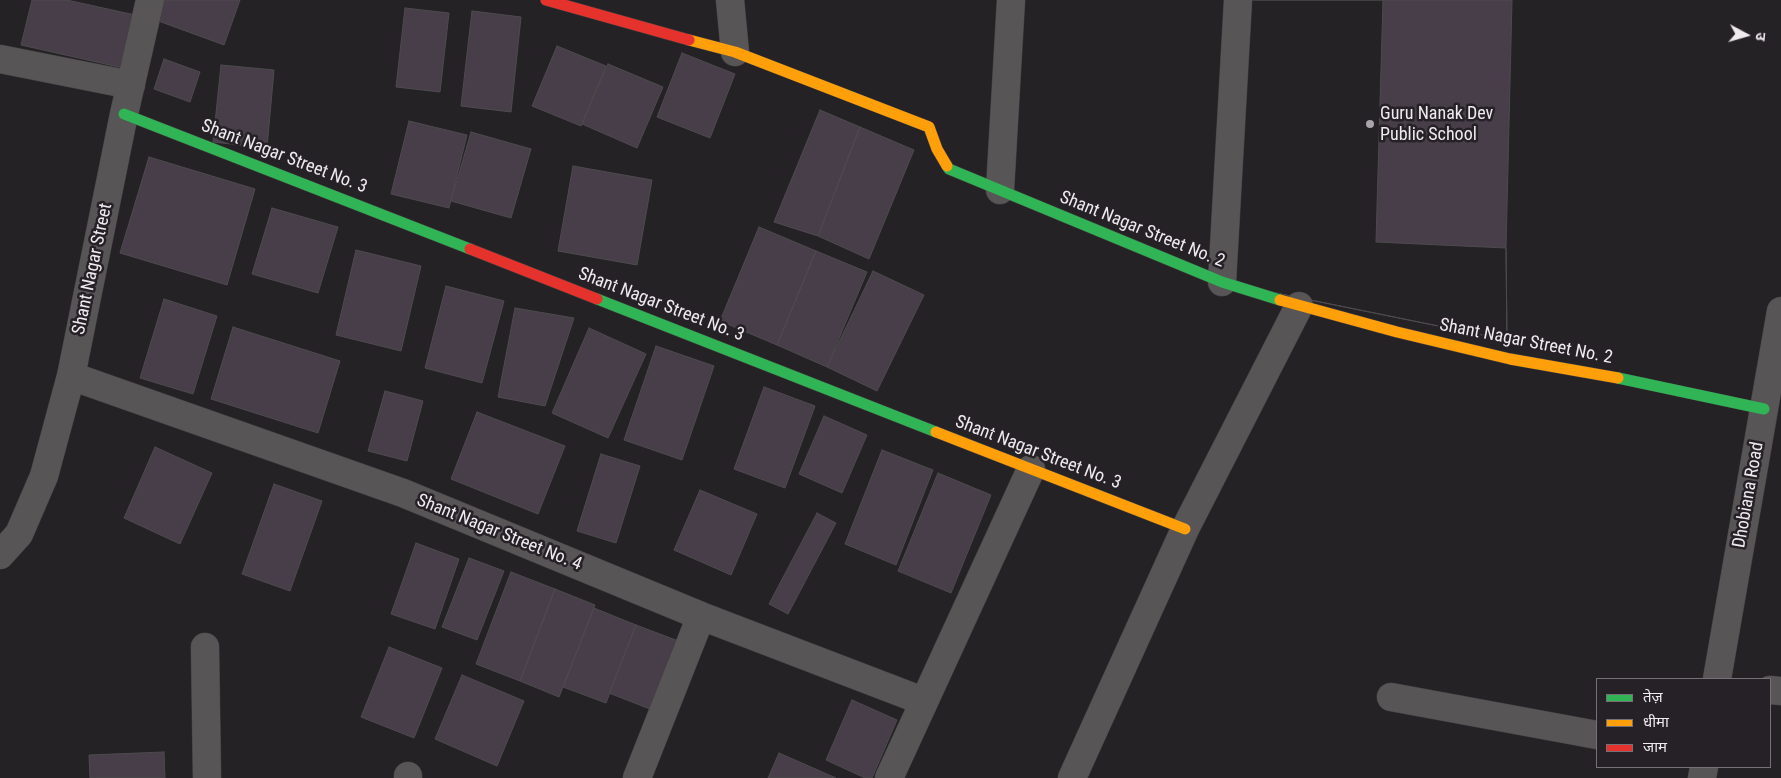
<!DOCTYPE html>
<html>
<head>
<meta charset="utf-8">
<style>
	body { margin:0 }
	#map { position:relative; width:1781px; height:778px; overflow:hidden; background:#252226; font-family:"Roboto Condensed","Noto Sans Devanagari",sans-serif }
	canvas { display:block }
	.legend { position:absolute; left:1596px; top:678px; width:175px; height:90px; box-sizing:border-box; background:#262127; border:1px solid #767177; margin:0; padding:6px 9px; list-style:none; font-size:15px; color:#eeeaee }
	.legend li { display:flex; align-items:center; gap:10px; height:25px }
	.legend b { width:25px; border:1px solid #767177 }
	.north { position:absolute; left:1721px; top:10px; width:50px; height:50px; -webkit-text-stroke:4px #262127; paint-order:stroke; rotate:96deg; font-size:14px; font-weight:700; line-height:20px; text-align:center; color:#eeeaee }
	.north::after { content:''; display:block; margin:auto; width:18px; height:22px; background:#eeeaee; clip-path:polygon(50% 0,100% 100%,50% 72%,0 100%) }
</style>
</head>
<body>
<div id="map">
<canvas width="1781" height="778"></canvas>
<ul class="legend">
<li><b style="height:6px;background:#30b455"></b>तेज़</li>
<li><b style="height:6px;background:#ff9f0a"></b>धीमा</li>
<li><b style="height:6px;background:#e5322d"></b>जाम</li>
</ul>
<div class="north">उ</div>
</div>
<script>
const c = document.querySelector('canvas').getContext('2d');
c.lineJoin = 'round';
function paint(path, color) { c.fillStyle = color; c.fill(path, 'evenodd'); }
const shape = rows => new Path2D(rows.map(r => 'M' + r).join(''));
function stroke(path, color, width, dash) { c.strokeStyle = color; c.lineWidth = width; c.lineCap = dash ? 'butt' : 'round'; c.setLineDash(dash || []); c.stroke(path); }
function drawText(font, color, halo, rows, align = 'center') {
  c.font = font + ' "Roboto Condensed",sans-serif'; c.lineWidth = 5; c.setLineDash([]); c.textBaseline = 'middle'; c.strokeStyle = halo; c.fillStyle = color; for (const [text, x, y, turn = 0] of rows) {
    c.save(); c.translate(x, y); c.rotate((+turn || 0) * Math.PI / 180); c.textAlign = isNaN(turn) ? turn : align; if (halo) c.strokeText(text, 0, 0); c.fillText(text, 0, 0); c.restore();
  }
}
const building = shape([
	[32,0,67,0,135,15,123,68,21,45,32,0],
	[160,0,240,0,224,45,153,19,160,0],
	[1238,0,1383,0,1376,242,1506,248,1507,340,1222,282,1238,0],
	[1238,0,1512,0,1506,248,1507,340,1222,282,1238,0],
	[405,8,449,13,440,92,396,87,405,8],
	[472,11,521,17,511,112,461,106,472,11],
	[557,46,606,66,581,126,532,106,557,46],
	[682,53,735,74,710,138,657,117,682,53],
	[164,59,200,72,190,102,154,89,164,59],
	[608,64,663,87,637,148,582,124,608,64],
	[221,65,274,70,267,148,213,142,221,65],
	[820,110,860,127,818,236,774,222,820,110],
	[409,121,467,135,449,208,391,194,409,121],
	[860,127,914,150,869,259,818,236,860,127],
	[471,132,531,149,511,218,451,201,471,132],
	[149,157,255,189,227,285,120,253,149,157],
	[573,166,652,180,637,265,558,251,573,166],
	[272,208,338,227,318,293,252,274,272,208],
	[759,227,816,251,777,345,720,321,759,227],
	[356,250,421,266,401,351,336,335,356,250],
	[816,251,867,272,827,367,777,345,816,251],
	[873,271,924,295,877,391,827,367,873,271],
	[446,286,504,301,482,383,425,368,446,286],
	[164,299,217,316,193,394,140,378,164,299],
	[515,308,574,318,545,406,498,397,515,308],
	[233,327,340,361,318,433,211,399,233,327],
	[589,328,646,354,608,438,552,413,589,328],
	[656,346,714,366,682,460,624,440,656,346],
	[764,387,815,406,785,488,734,469,764,387],
	[385,391,423,401,407,461,368,451,385,391],
	[477,412,565,446,538,514,451,479,477,412],
	[824,416,867,435,842,493,799,474,824,416],
	[155,447,212,473,180,544,124,518,155,447],
	[882,450,933,470,896,565,845,544,882,450],
	[601,454,640,466,616,543,577,531,601,454],
	[938,473,991,495,951,593,898,571,938,473],
	[274,484,322,501,290,591,242,574,274,484],
	[700,490,757,514,731,575,674,550,700,490],
	[817,513,836,523,788,614,769,604,817,513],
	[416,543,459,559,435,629,391,614,416,543],
	[469,558,504,571,477,640,442,627,469,558],
	[511,572,555,589,520,681,476,664,511,572],
	[555,589,595,605,559,697,520,681,555,589],
	[594,608,636,625,606,703,563,687,594,608],
	[636,625,681,642,655,711,609,693,636,625],
	[389,647,442,668,414,738,361,717,389,647],
	[462,675,524,701,497,766,435,739,462,675],
	[852,700,897,720,872,778,865,778,826,760,852,700],
	[164,752,165,778,90,778,89,755,164,752],
	[779,753,836,778,768,778,779,753]
]);
const street = shape([
	[730,0,735,52],
	[0,59,131,85],
	[1000,190,1011,0],
	[1222,282,1238,0],
	[71,376,403,493,701,616,923,701],
	[0,555,19,534,44,476,71,376,124,114,150,0],
	[205,647,207,778],
	[1717,679,1781,311],
	[1770,690,1781,691],
	[1391,697,1597,735],
	[408,776,408,778],
	[637,778,701,616],
	[889,778,1031,469],
	[1072,778,1185,529,1299,306],
	[1702,778,1704,767]
]);
const fast = shape([
	[124,114,470,249],
	[947,166,949,169,1222,282,1280,300],
	[597,299,936,432],
	[1618,378,1764,409]
]);
const slow = shape([
	[689,40,735,52,929,127,937,149,947,166],
	[1280,300,1397,332,1510,359,1618,378],
	[936,432,1185,529]
]);
const jam = shape([
	[546,0,689,40],
	[470,249,597,299]
]);
const markers = [
	[1370,124,5,"#a8a4a8"]
];
const poiNames = [
	["Guru Nanak Dev",1380,114],
	["Public School",1380,135]
];
const streetNames = [
	["Shant Nagar Street No. 3",284,157,21],
	["Shant Nagar Street No. 2",1142,230,22],
	["Shant Nagar Street",93,269,-78],
	["Shant Nagar Street No. 3",661,305,21],
	["Shant Nagar Street No. 2",1526,342,11],
	["Shant Nagar Street No. 3",1038,453,21],
	["Dhobiana Road",1749,495,-80],
	["Shant Nagar Street No. 4",499,533,22]
];
paint(building, '#483e49');
stroke(building, '#4d4b4e', 1);
stroke(street, '#413f41', 29);
stroke(fast, '#413f41', 12);
stroke(slow, '#413f41', 12);
stroke(jam, '#413f41', 12);
stroke(street, '#575555', 28);
stroke(fast, '#30b455', 11);
stroke(slow, '#ff9f0a', 11);
stroke(jam, '#e5322d', 11);
for (const [x, y, r, color] of markers) { const dot = new Path2D(); dot.arc(x, y, r, 0, 2 * Math.PI); c.fillStyle = color; c.fill(dot); stroke(dot, '#262127', 2); }
drawText('18px', '#eeeaee', '#262127', poiNames, 'left');
drawText('18px', '#eeeaee', '#262127', streetNames);
</script>
</body>
</html>
